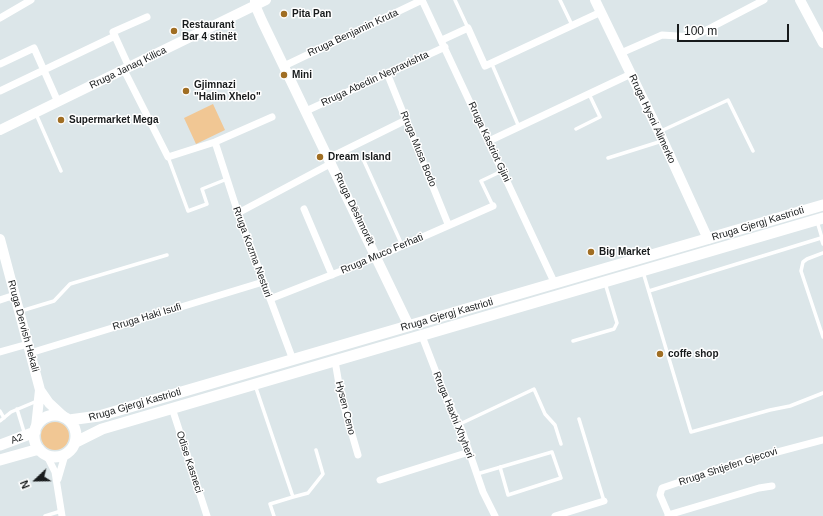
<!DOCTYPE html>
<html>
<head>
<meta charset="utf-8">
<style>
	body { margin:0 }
	#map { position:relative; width:823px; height:516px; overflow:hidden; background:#dce6e9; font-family:Arial,sans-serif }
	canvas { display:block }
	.north { position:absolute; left:16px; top:460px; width:40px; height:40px; -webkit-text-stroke:3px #fff; paint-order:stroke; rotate:248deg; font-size:11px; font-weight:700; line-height:16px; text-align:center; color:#181b1c }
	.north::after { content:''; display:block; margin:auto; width:14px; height:18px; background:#181b1c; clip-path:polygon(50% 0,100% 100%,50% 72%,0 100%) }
	.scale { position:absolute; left:677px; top:24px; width:112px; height:18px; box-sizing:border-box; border:2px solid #181b1c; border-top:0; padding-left:5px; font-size:12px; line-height:14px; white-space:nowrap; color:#181b1c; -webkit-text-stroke:3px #fff; paint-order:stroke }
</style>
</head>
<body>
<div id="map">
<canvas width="823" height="516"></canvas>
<div class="north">N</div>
<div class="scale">100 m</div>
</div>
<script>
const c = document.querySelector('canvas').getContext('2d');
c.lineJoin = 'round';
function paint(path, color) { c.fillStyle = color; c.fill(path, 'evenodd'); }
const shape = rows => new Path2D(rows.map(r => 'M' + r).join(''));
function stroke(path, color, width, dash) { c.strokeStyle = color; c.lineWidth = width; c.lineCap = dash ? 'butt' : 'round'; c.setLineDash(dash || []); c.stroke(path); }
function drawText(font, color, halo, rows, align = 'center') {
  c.font = font + ' Arial,sans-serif'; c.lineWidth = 3; c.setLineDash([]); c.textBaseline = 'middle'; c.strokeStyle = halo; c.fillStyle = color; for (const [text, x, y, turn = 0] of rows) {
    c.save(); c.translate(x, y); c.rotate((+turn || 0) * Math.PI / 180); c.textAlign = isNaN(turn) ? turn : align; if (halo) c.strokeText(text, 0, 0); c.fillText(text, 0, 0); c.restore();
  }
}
const green = shape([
	[213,104,225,130,196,144,184,118],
	'41 436a14 14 0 1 1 28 0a14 14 0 1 1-28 0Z'
]);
const lane = shape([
	[455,0,468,28],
	[560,0,572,25],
	[491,62,519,127],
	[36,114,61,171],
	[576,129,600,117,589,94],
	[661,131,728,100,753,151],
	[168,157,188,211,207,204,202,189,227,179],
	[608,158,662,141],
	[364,161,402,245],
	[493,206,481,181,502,171],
	[817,221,822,238],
	[823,253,807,259,803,262,801,271,823,337],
	[643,272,691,432,770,410,790,406,823,393],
	[649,291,821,238,823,244],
	[21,311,54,301,70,284,167,255],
	[573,341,614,329,617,323,605,283],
	[255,385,293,497,270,504,274,516],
	[17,409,25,435],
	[0,411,4,418],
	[579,419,604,501],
	[0,421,11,412,37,401],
	[460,424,534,389,545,414,555,425,561,444],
	[477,474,552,452,561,478,508,495,500,467],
	[293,497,308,493,323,474,316,450],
	[45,516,61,511]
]);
const street = shape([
	[0,18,31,0],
	[442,40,468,28,485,66,601,12],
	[621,53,662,35,693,37,764,0],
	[0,64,34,48,58,102],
	[284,66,422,0,555,284],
	[129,67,113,32,147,17],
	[124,70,168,157,215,142,272,117],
	[387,73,448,224],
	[0,91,115,36],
	[306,111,445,47],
	[489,141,631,74],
	[215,142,238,213,293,360],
	[329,158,406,120],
	[304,209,332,275],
	[238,213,332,163],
	[270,299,377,257,493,206],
	[0,300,15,295],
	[422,336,444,393,461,428,483,492,495,516],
	[0,352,28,344],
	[30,353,263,282],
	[335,361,341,396,358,455],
	[172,408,207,516],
	[47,456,55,472,62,516],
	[58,479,65,455],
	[380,480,469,452],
	[668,515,759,488,772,486],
	[555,516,604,501],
	[669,516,660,495,662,488,736,463,823,440]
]);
const secondary = shape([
	[255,0,255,5,262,21,409,326],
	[595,0,659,132,708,239],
	[800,0,823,43],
	[0,130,266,0],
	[0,239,40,390,36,427],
	[40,390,49,403,63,416]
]);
const primary = shape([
	'34 436a21 21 0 1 1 42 0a21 21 0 1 1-42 0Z',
	[69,420,99,416,823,205],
	[76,442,102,429,823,218],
	[0,445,35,432],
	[0,460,39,449]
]);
const markers = [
	[284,14,4,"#a06e23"],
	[174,31,4,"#a06e23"],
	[284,75,4,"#a06e23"],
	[186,91,4,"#a06e23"],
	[61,120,4,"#a06e23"],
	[320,157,4,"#a06e23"],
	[591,252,4,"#a06e23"],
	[660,354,4,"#a06e23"]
];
const poiNames = [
	["Pita Pan",292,14],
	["Restaurant",182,25],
	["Bar 4 stinët",182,37],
	["Mini",292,75],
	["Gjimnazi",194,85],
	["\"Halim Xhelo\"",194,97],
	["Supermarket Mega",69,120],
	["Dream Island",328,157],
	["Big Market",599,252],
	["coffe shop",668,354]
];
const streetNames = [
	["Rruga Benjamin Kruta",353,33,-25],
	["Rruga Janaq Kilica",128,68,-26],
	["Rruga Abedin Nepravishta",375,79,-25],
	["Rruga Hysni Alimerko",652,119,65],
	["Rruga Kastriot Gjini",489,142,65],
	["Rruga Musa Bodo",418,149,68],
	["Rruga Dëshmorët",354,209,64],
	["Rruga Gjergj Kastrioti",758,224,-17],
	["Rruga Kozma Nesturi",252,252,70],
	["Rruga Muco Ferhati",382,254,-23],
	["Rruga Gjergj Kastrioti",447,315,-16],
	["Rruga Haki Isufi",147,317,-17],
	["Rruga Dervish Hekali",23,326,75],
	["Rruga Gjergj Kastrioti",135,405,-16],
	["Hysen Ceno",345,408,76],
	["Rruga Haxhi Xhyheri",453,415,68],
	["A2",17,439,-20],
	["Odise Kasneci",189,462,72],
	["Rruga Shtjefen Gjecovi",728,467,-18]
];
paint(green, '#f1c794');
stroke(lane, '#fff', 3.5);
stroke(street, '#fff', 7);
stroke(secondary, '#fff', 10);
stroke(primary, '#fff', 11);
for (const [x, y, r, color] of markers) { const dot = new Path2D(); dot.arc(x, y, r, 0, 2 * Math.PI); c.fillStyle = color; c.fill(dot); stroke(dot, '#fff', 1.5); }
drawText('bold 10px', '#181b1c', '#fff', poiNames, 'left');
drawText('10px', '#181b1c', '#fff', streetNames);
</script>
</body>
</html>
